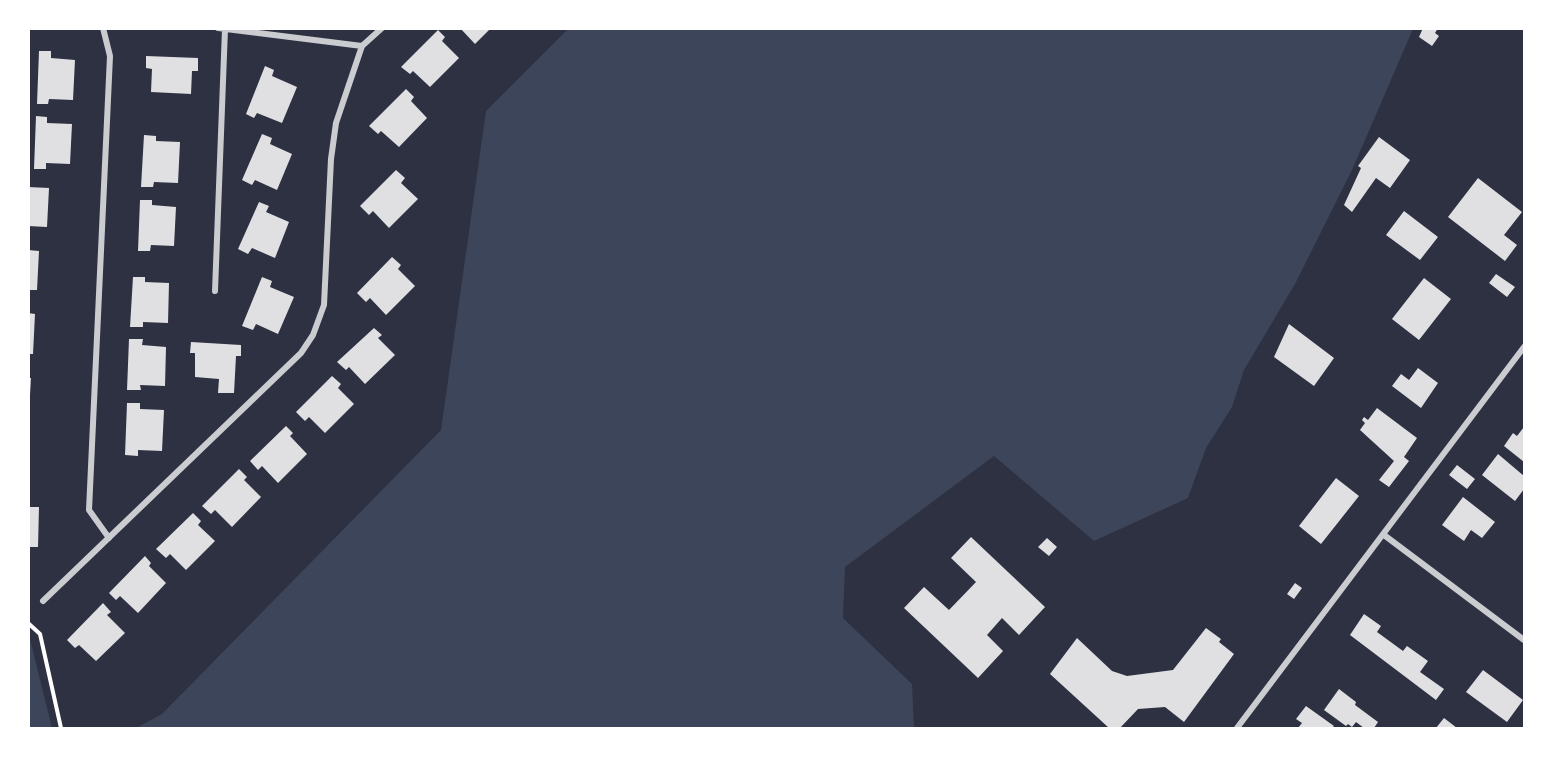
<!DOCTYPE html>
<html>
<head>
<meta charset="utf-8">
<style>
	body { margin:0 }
	#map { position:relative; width:1553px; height:757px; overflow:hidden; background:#2d3142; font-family:"Open Sans",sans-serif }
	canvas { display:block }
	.frame { position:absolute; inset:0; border:30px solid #fff; pointer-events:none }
</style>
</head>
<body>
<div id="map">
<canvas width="1553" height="757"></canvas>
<div class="frame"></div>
</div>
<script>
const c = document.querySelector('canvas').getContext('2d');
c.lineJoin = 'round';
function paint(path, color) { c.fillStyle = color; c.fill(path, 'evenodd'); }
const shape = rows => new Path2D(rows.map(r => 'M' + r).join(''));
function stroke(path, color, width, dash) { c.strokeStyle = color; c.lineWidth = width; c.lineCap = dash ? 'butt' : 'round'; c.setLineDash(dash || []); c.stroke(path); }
const green = shape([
	[569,28,1413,28,1413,29,1352,170,1295,284,1244,370,1232,407,1206,448,1188,498,1094,541,994,456,845,567,843,618,912,684,914,728,136,728,162,714,441,430,486,111],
	[28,637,30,639,52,728,29,728]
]);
const building = shape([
	[460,28,491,28,475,44],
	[1423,28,1438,28,1435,33,1439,36,1432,46,1419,37],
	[438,30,445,37,442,41,459,58,430,87,413,71,410,74,401,67],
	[39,51,51,51,51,58,75,60,73,100,49,99,48,104,37,104],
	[146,56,198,58,198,71,192,71,191,94,151,92,152,69,146,68],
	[265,66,274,70,272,76,297,87,282,123,257,113,254,118,246,114],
	[406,89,414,97,411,101,427,118,399,147,381,131,378,134,369,126],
	[36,116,47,117,47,123,72,124,70,164,46,163,46,169,34,169],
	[262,134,272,138,270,144,292,154,277,190,255,180,252,185,242,180],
	[144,135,156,136,156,141,180,142,178,183,154,182,153,187,141,187],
	[1379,137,1410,160,1390,188,1376,178,1352,212,1344,205,1361,168,1358,166],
	[396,170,405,178,401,183,418,199,389,228,373,211,369,215,360,206],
	[1478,178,1522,212,1504,235,1517,245,1505,261,1448,217],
	[28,187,49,188,47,227,28,226],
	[140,200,152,200,152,205,176,207,174,246,151,245,150,251,138,251],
	[259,202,269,206,266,212,289,222,275,258,252,248,248,254,238,249],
	[1404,211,1438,237,1420,260,1386,235],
	[28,250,39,251,37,290,28,290],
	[392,257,401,265,398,269,415,286,386,315,370,298,366,302,357,293],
	[1496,274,1515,287,1507,297,1489,283],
	[133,277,145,277,145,282,169,283,168,323,143,322,143,327,130,327],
	[262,277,272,281,270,287,294,297,278,334,256,324,253,330,242,326],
	[1424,278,1451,299,1419,340,1392,319],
	[28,313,35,314,33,354,28,354],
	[1289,324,1334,358,1314,386,1274,357],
	[374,328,382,335,378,338,395,355,365,384,349,367,346,370,337,362],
	[129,339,143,339,142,345,166,347,165,386,140,385,141,390,127,390],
	[191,342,241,345,241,356,236,356,234,393,218,393,219,379,195,377,195,353,190,353],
	[1418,368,1438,383,1421,408,1392,386,1401,374,1409,380],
	[332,376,341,384,338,388,354,404,325,433,309,417,305,421,296,412],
	[28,378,31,378,30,395,28,395],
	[127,403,140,403,140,409,164,410,162,451,138,450,138,456,125,455],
	[1377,408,1417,438,1404,457,1409,461,1389,487,1379,480,1394,461,1360,430,1365,423,1362,420,1364,417,1368,420],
	[286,426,293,433,290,436,307,454,278,483,262,466,258,470,250,461],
	[1524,427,1524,462,1504,446,1513,433,1517,436],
	[1498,454,1524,476,1524,489,1515,501,1482,475],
	[1457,465,1475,479,1467,489,1449,475],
	[239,469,247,477,244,480,261,497,232,527,215,510,211,514,202,506],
	[1336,478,1359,496,1321,544,1299,526],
	[1463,497,1495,522,1482,538,1471,530,1464,541,1442,525],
	[28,507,39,507,38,547,28,547],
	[193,513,201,521,198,525,215,541,186,570,170,554,166,558,156,549],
	[971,537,1045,607,1019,635,1002,618,987,635,1003,651,978,678,904,608,924,587,949,610,976,582,951,558],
	[1047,538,1057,547,1049,556,1038,547],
	[145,556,151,563,149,566,166,583,138,613,120,596,116,600,109,593],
	[1295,583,1302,588,1294,599,1287,594],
	[103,603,111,612,107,615,125,633,96,661,79,645,75,648,67,640],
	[1364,614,1381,626,1377,632,1403,651,1407,646,1428,661,1420,672,1444,689,1436,700,1350,635],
	[1206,628,1221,639,1219,642,1234,654,1184,722,1165,707,1138,709,1120,728,1109,728,1050,674,1077,638,1112,671,1127,676,1173,670],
	[1483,670,1523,700,1507,722,1466,692],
	[1339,689,1356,702,1355,705,1378,722,1374,728,1364,728,1356,722,1352,727,1348,724,1346,726,1324,710],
	[1306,706,1334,726,1332,728,1298,728,1302,723,1296,719],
	[1444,718,1457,728,1436,728]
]);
const path = shape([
	[28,623,40,634,61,728]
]);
const minor = shape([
	[103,28,110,56,89,510,109,538],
	[218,28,362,46],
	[215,291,225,29],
	[1384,535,1524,640],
	[43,601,301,353,313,335,324,305,331,159,336,123,362,46,382,28],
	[1237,728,1524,347]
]);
paint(green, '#3c4559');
paint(building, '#e0e0e3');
stroke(path, '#fff', 4);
stroke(minor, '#caccd0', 6);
</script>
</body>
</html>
